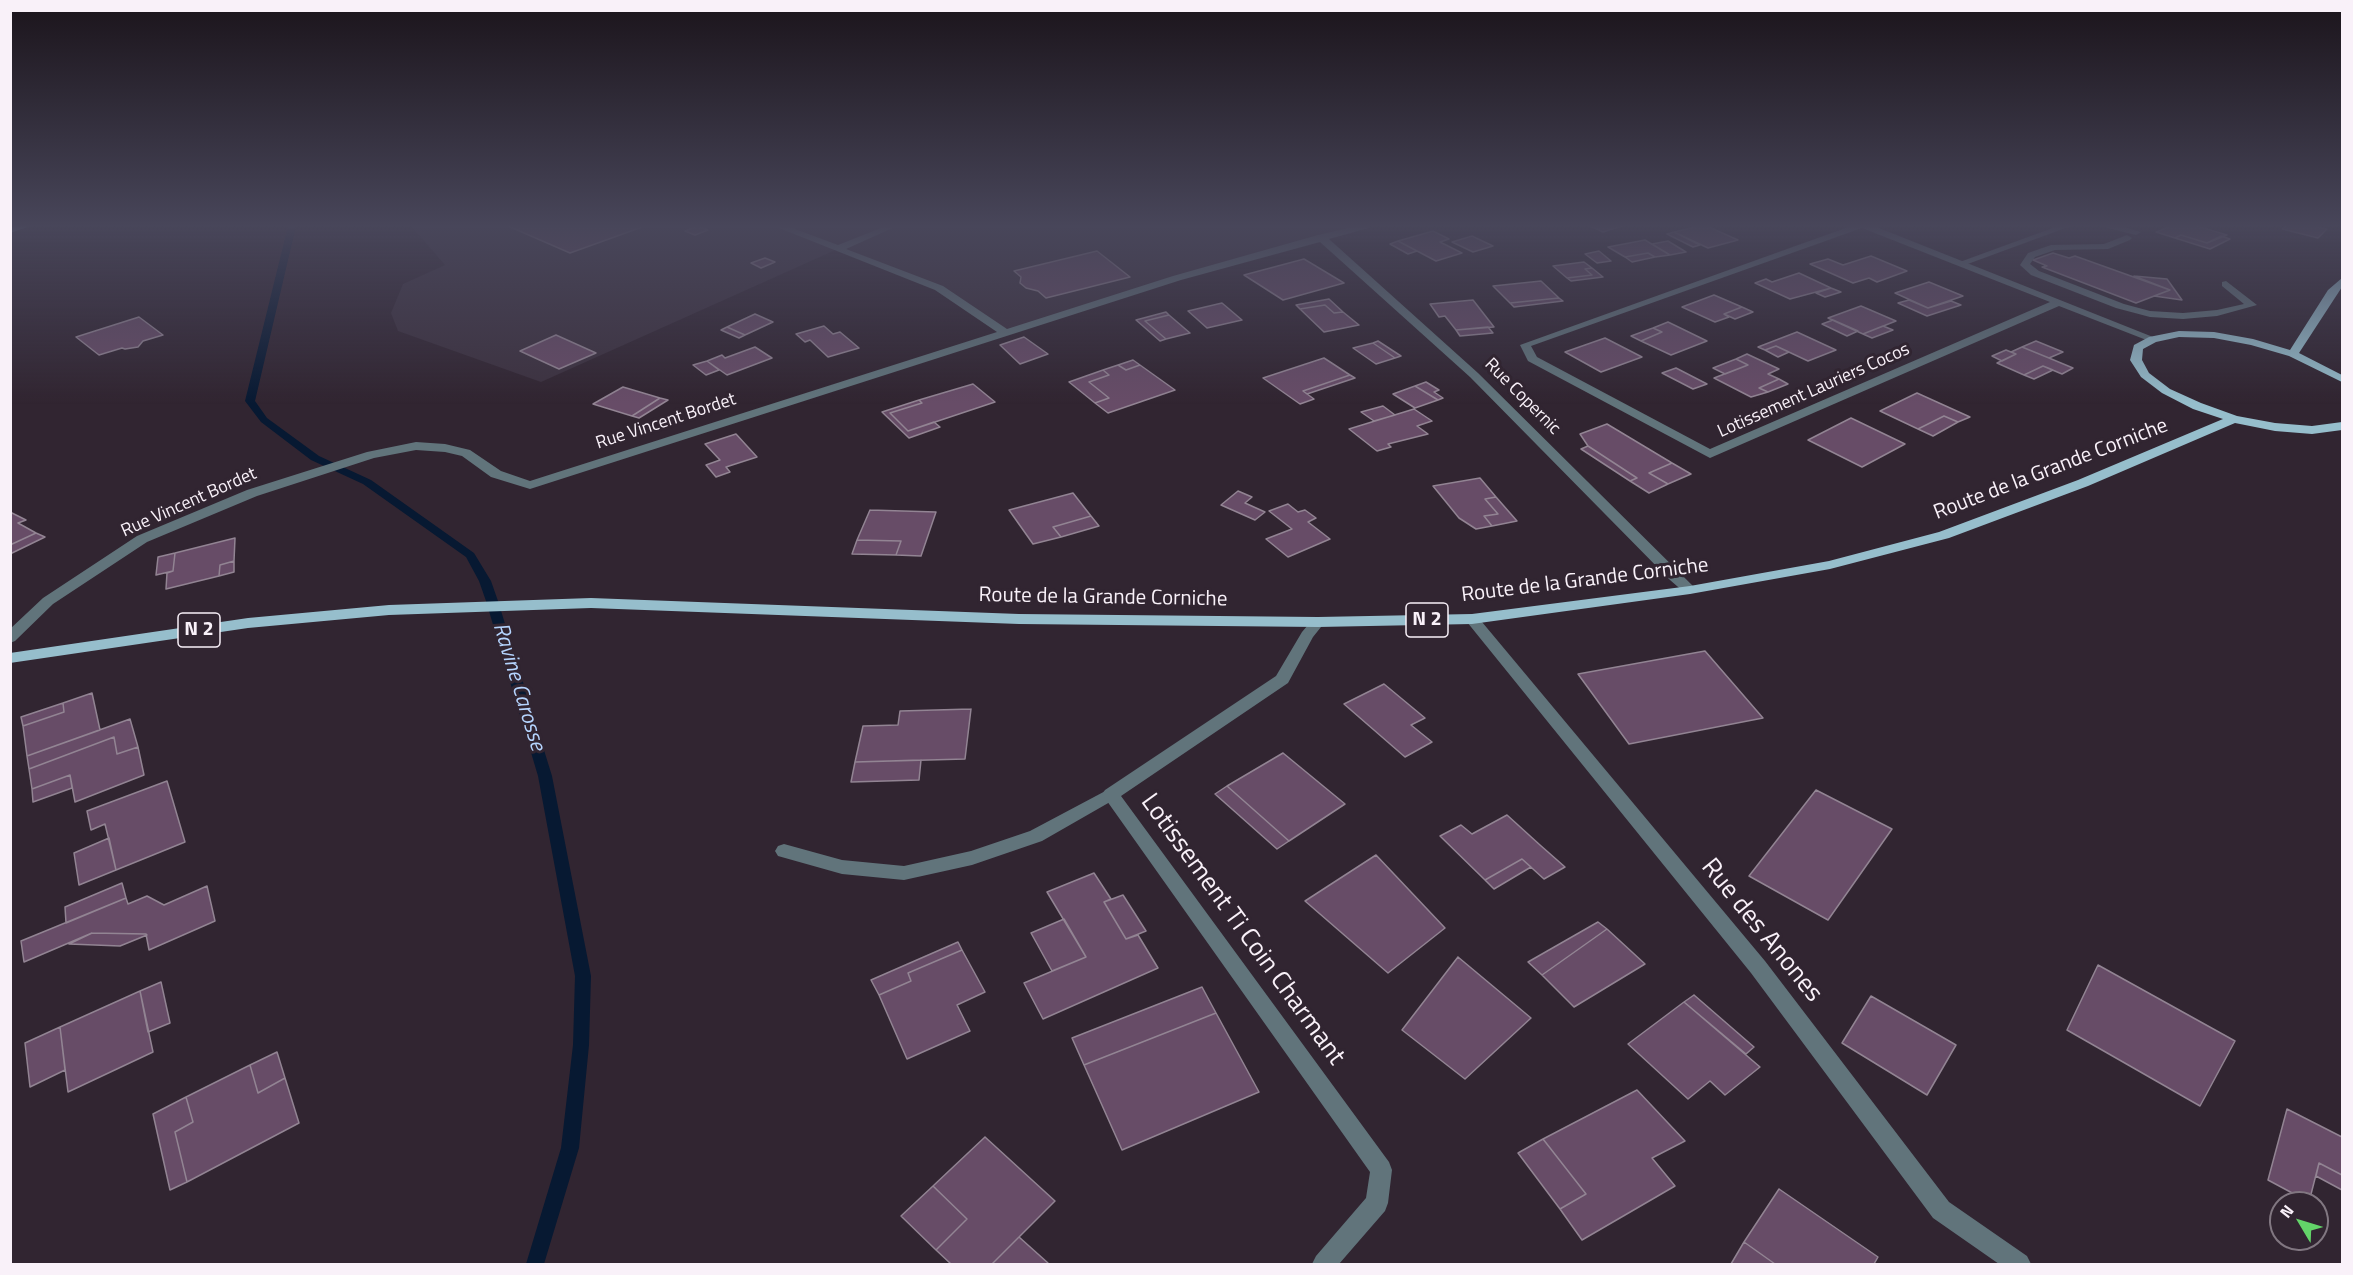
<!DOCTYPE html>
<html>
<head>
<meta charset="utf-8">
<style>
	body { margin:0 }
	#map { position:relative; width:2353px; height:1275px; overflow:hidden; background:#312531; font-family:"Titillium Web",sans-serif }
	canvas { display:block }
	.frame { position:absolute; inset:0; border:12px solid #f9f1f9; pointer-events:none }
	.north { position:absolute; left:2269px; top:1191px; width:60px; height:60px; box-sizing:border-box; background:#312531; border:2px solid #817781; border-radius:50%; rotate:308deg; font-size:16px; font-weight:700; line-height:24px; text-align:center; color:#f9f1f9 }
	.north::after { content:''; display:block; margin:auto; width:21px; height:27px; background:#63d469; clip-path:polygon(50% 0,100% 100%,50% 72%,0 100%) }
</style>
</head>
<body>
<div id="map">
<canvas width="2353" height="1275"></canvas>
<div class="frame"></div>
<div class="north">N</div>
</div>
<script>
const c = document.querySelector('canvas').getContext('2d');
c.lineJoin = 'round';
function paint(path, color) { c.fillStyle = color; c.fill(path, 'evenodd'); }
const shape = rows => new Path2D(rows.map(r => 'M' + r).join(''));
function stroke(path, color, width, dash) { c.strokeStyle = color; c.lineWidth = width; c.lineCap = dash ? 'butt' : 'round'; c.setLineDash(dash || []); c.stroke(path); }
function drawText(font, color, halo, rows, align = 'center') {
  c.font = font + ' "Titillium Web",sans-serif'; c.lineWidth = 6; c.setLineDash([]); c.textBaseline = 'middle'; c.strokeStyle = halo; c.fillStyle = color; for (const [text, x, y, turn = 0] of rows) {
    c.save(); c.translate(x, y); c.rotate((+turn || 0) * Math.PI / 180); c.textAlign = isNaN(turn) ? turn : align; if (halo) c.strokeText(text, 0, 0); c.fillText(text, 0, 0); c.restore();
  }
}
const industrial = shape([
	[411,226,1367,226,1321,237,1004,332,939,288,840,248,541,382,398,331,391,313,403,284,445,265]
]);
const stream = shape([
	[288,226,296,226,255,401,267,418,319,456,371,480,474,553,491,581,498,601,552,776,591,976,589,1045,579,1148,544,1264,526,1264,561,1148,573,1045,575,976,538,776,486,601,479,581,466,557,363,484,311,460,261,422,245,401,288,226]
]);
const building = shape([
	[508,226,645,226,570,253,508,226],
	[698,226,708,230,695,235,685,231,698,226],
	[1590,226,1622,226,1603,232,1590,226],
	[1699,226,1707,226,1738,240,1708,248,1674,232,1699,226],
	[2171,226,2197,226,2227,235,2207,243,2181,235,2175,238,2156,232,2171,226],
	[2286,226,2312,226,2327,229,2318,238,2282,229,2286,226],
	[1433,231,1449,239,1440,242,1462,253,1436,261,1398,241,1433,231],
	[1674,232,1700,245,1693,247,1667,234,1674,232],
	[2181,235,2207,243,2221,236,2230,239,2210,249,2175,238,2181,235],
	[1472,236,1493,246,1473,252,1452,242,1472,236],
	[1645,240,1670,255,1655,257,1648,253,1625,257,1608,247,1645,240],
	[1398,241,1417,251,1408,254,1390,244,1398,241],
	[1668,241,1686,252,1670,255,1652,244,1668,241],
	[1097,251,1130,277,1046,298,1038,291,1026,288,1020,283,1021,277,1014,271,1097,251],
	[1599,251,1611,261,1597,263,1585,254,1599,251],
	[1648,253,1655,257,1632,262,1625,257,1648,253],
	[2053,253,2069,258,2075,256,2170,290,2136,303,2042,267,2047,266,2033,260,2053,253],
	[1871,256,1907,271,1877,282,1869,278,1853,283,1810,264,1828,259,1843,265,1871,256],
	[765,258,775,262,761,268,751,263,765,258],
	[1304,259,1344,283,1283,300,1244,275,1304,259],
	[1584,262,1592,268,1585,269,1592,275,1567,278,1553,266,1584,262],
	[1592,268,1603,277,1571,281,1567,278,1592,275,1585,269,1592,268],
	[1799,273,1831,288,1790,299,1755,283,1766,279,1772,282,1799,273],
	[2134,276,2167,279,2182,300,2154,296,2170,290,2134,276],
	[1541,281,1559,298,1510,303,1493,286,1541,281],
	[1929,282,1963,296,1928,308,1895,293,1929,282],
	[1831,288,1841,292,1825,297,1816,293,1831,288],
	[1714,295,1742,307,1724,314,1729,317,1715,322,1682,307,1714,295],
	[1559,298,1563,301,1514,307,1510,303,1559,298],
	[1329,299,1343,312,1334,313,1325,305,1300,309,1296,305,1329,299],
	[1473,300,1494,327,1456,330,1445,316,1439,317,1430,304,1473,300],
	[1909,300,1928,308,1951,301,1961,305,1927,316,1898,303,1909,300],
	[1222,303,1242,320,1207,328,1188,311,1222,303],
	[1325,305,1334,313,1343,312,1359,325,1324,332,1300,309,1325,305],
	[1861,306,1896,321,1863,334,1828,318,1861,306],
	[1742,307,1753,312,1735,319,1724,314,1742,307],
	[1166,312,1169,315,1145,321,1166,339,1160,341,1136,320,1166,312],
	[755,314,773,322,745,335,727,327,755,314],
	[1169,315,1190,333,1166,339,1145,321,1169,315],
	[139,317,163,335,143,341,138,347,125,349,122,348,99,355,76,337,139,317],
	[1833,320,1858,331,1847,336,1822,324,1833,320],
	[1668,322,1707,341,1671,355,1641,341,1662,332,1653,328,1668,322],
	[824,326,833,334,840,332,859,348,828,357,810,340,805,342,796,334,824,326],
	[1883,326,1893,330,1872,338,1863,334,1883,326],
	[727,327,745,335,739,338,721,330,727,327],
	[1488,327,1493,333,1460,336,1456,330,1488,327],
	[1653,328,1662,332,1641,341,1631,336,1653,328],
	[1797,332,1836,350,1808,361,1776,346,1765,350,1758,347,1797,332],
	[556,335,596,353,559,369,520,351,556,335],
	[1024,337,1048,354,1020,364,1000,345,1024,337],
	[1605,338,1642,357,1601,372,1565,352,1605,338],
	[1378,341,1401,356,1395,358,1373,343,1378,341],
	[2036,341,2063,352,2049,358,2022,347,2036,341],
	[1373,343,1395,358,1376,364,1353,348,1373,343],
	[1776,346,1789,352,1778,357,1765,350,1776,346],
	[755,347,772,358,727,375,707,361,722,355,725,358,755,347],
	[2022,347,2049,358,2073,368,2062,374,2043,366,2024,375,1997,363,2016,354,2011,352,2022,347],
	[2006,350,2016,354,2002,361,1992,356,2006,350],
	[1747,354,1779,369,1768,374,1779,379,1759,388,1768,392,1751,397,1714,378,1748,365,1736,359,1747,354],
	[1324,358,1350,375,1303,391,1314,399,1300,404,1263,378,1324,358],
	[1736,359,1748,365,1725,374,1713,368,1736,359],
	[1133,360,1140,365,1126,370,1118,365,1133,360],
	[707,361,719,370,706,375,693,365,707,361],
	[1118,365,1126,370,1140,365,1175,390,1108,413,1095,403,1109,398,1089,382,1109,375,1103,370,1118,365],
	[2043,366,2053,370,2034,379,2024,375,2043,366],
	[1676,368,1707,384,1693,389,1662,373,1676,368],
	[1103,370,1109,375,1089,382,1109,398,1095,403,1069,382,1103,370],
	[1350,375,1355,378,1307,394,1303,391,1350,375],
	[1779,379,1788,384,1768,392,1759,388,1779,379],
	[1426,382,1439,390,1434,392,1443,398,1438,400,1415,386,1426,382],
	[973,384,995,402,908,431,890,413,922,403,919,400,973,384],
	[1415,386,1438,400,1415,408,1393,394,1415,386],
	[623,387,660,398,632,416,593,404,623,387],
	[1917,393,1970,417,1958,422,1944,416,1918,429,1880,411,1917,393],
	[660,398,668,400,639,418,632,416,660,398],
	[919,400,922,403,890,413,908,431,934,422,940,427,909,438,882,412,919,400],
	[1383,406,1395,415,1374,421,1361,412,1383,406],
	[1414,409,1432,421,1417,426,1428,434,1388,444,1391,447,1377,451,1349,429,1414,409],
	[1944,416,1958,422,1933,436,1918,429,1944,416],
	[1851,418,1905,444,1862,467,1808,440,1851,418],
	[1607,424,1672,463,1649,473,1668,484,1649,493,1630,481,1637,478,1588,446,1580,434,1607,424],
	[736,434,757,457,726,467,730,472,716,477,706,465,720,460,705,444,736,434],
	[1588,446,1637,478,1630,481,1581,449,1588,446],
	[1672,463,1691,474,1668,484,1649,473,1672,463],
	[1480,478,1496,497,1485,499,1498,514,1484,516,1492,526,1476,529,1459,518,1433,486,1480,478],
	[1238,491,1252,497,1245,503,1265,512,1255,520,1221,505,1238,491],
	[1073,493,1091,516,1053,527,1061,537,1033,544,1009,510,1073,493],
	[1496,497,1517,521,1492,526,1484,516,1498,514,1485,499,1496,497],
	[1288,504,1298,512,1305,510,1316,518,1308,522,1330,539,1288,557,1266,539,1292,529,1269,511,1288,504],
	[870,510,936,512,921,556,896,555,901,541,857,540,870,510],
	[10,512,26,520,18,523,36,533,10,545,10,512],
	[1091,516,1099,526,1061,537,1053,527,1091,516],
	[36,533,45,537,10,554,10,545,36,533],
	[235,538,234,561,220,565,219,576,166,589,167,573,173,571,175,553,235,538],
	[857,540,901,541,896,555,852,554,857,540],
	[175,553,173,571,156,575,158,557,175,553],
	[234,561,234,572,219,576,220,565,234,561],
	[1705,651,1763,718,1629,744,1578,674,1705,651],
	[1384,684,1425,718,1411,725,1432,742,1405,757,1344,704,1384,684],
	[92,693,100,730,27,756,23,726,64,712,63,703,92,693],
	[63,703,64,712,23,726,21,717,63,703],
	[971,709,965,759,855,762,863,726,898,725,900,711,971,709],
	[130,719,138,747,117,754,114,737,29,769,27,756,130,719],
	[114,737,117,754,138,747,144,775,75,802,70,775,32,789,29,769,114,737],
	[1283,753,1345,804,1289,841,1227,786,1283,753],
	[921,760,919,780,851,782,855,762,921,760],
	[70,775,72,788,33,802,32,789,70,775],
	[167,781,185,842,116,870,105,824,91,830,87,811,167,781],
	[1227,786,1289,841,1277,849,1215,794,1227,786],
	[1816,790,1892,829,1828,920,1749,876,1816,790],
	[1507,815,1540,845,1565,867,1544,879,1522,859,1485,880,1440,836,1461,825,1472,834,1507,815],
	[109,838,116,870,79,885,74,853,109,838],
	[1376,855,1445,928,1388,973,1305,901,1376,855],
	[1522,859,1531,867,1494,889,1485,880,1522,859],
	[1094,873,1111,899,1104,902,1126,939,1138,935,1158,968,1043,1019,1024,983,1086,957,1047,892,1094,873],
	[122,883,126,898,66,923,65,907,122,883],
	[207,886,215,921,149,950,146,934,92,933,24,962,21,941,126,898,128,904,147,896,164,905,207,886],
	[1123,895,1146,931,1126,939,1104,902,1123,895],
	[1064,919,1086,957,1052,971,1031,933,1064,919],
	[1598,922,1607,929,1542,975,1528,962,1598,922],
	[1607,929,1645,964,1574,1007,1542,975,1607,929],
	[92,933,146,934,147,935,120,946,69,944,92,933],
	[958,942,962,950,908,973,911,981,879,995,871,980,958,942],
	[962,950,985,992,957,1005,970,1031,907,1059,879,995,911,981,908,973,962,950],
	[1458,957,1531,1018,1465,1079,1402,1030,1458,957],
	[2098,965,2235,1041,2200,1106,2067,1030,2098,965],
	[161,982,170,1023,148,1032,140,991,161,982],
	[1202,987,1216,1013,1084,1065,1072,1038,1202,987],
	[140,991,153,1052,68,1092,60,1027,140,991],
	[1694,995,1754,1047,1746,1054,1684,1002,1694,995],
	[1871,996,1956,1045,1927,1095,1842,1043,1871,996],
	[1684,1002,1760,1067,1725,1095,1710,1081,1688,1099,1628,1044,1684,1002],
	[1216,1013,1259,1092,1122,1150,1084,1065,1216,1013],
	[60,1027,65,1070,30,1087,25,1043,60,1027],
	[277,1052,285,1078,258,1093,250,1065,277,1052],
	[250,1065,258,1093,285,1078,299,1123,187,1182,175,1132,193,1122,186,1097,250,1065],
	[1637,1090,1685,1141,1652,1158,1675,1186,1582,1240,1560,1209,1586,1194,1543,1139,1637,1090],
	[186,1097,193,1122,175,1132,187,1182,170,1190,153,1114,186,1097],
	[2287,1109,2342,1137,2342,1175,2319,1163,2309,1202,2268,1180,2287,1109],
	[985,1137,1055,1201,992,1264,951,1264,936,1250,967,1219,933,1186,985,1137],
	[1543,1139,1586,1194,1560,1209,1518,1153,1543,1139],
	[2319,1163,2342,1175,2342,1190,2316,1176,2319,1163],
	[933,1186,967,1219,936,1250,901,1216,933,1186],
	[1779,1189,1878,1257,1874,1264,1775,1264,1744,1242,1779,1189],
	[1019,1237,1048,1263,1047,1264,992,1264,1019,1237],
	[1744,1242,1775,1264,1731,1264,1744,1242]
]);
const service = shape([
	[2058,226,2071,226,1965,265,1957,263,2058,226],
	[2106,226,2121,226,2141,232,2136,235,2107,228,2106,226],
	[2127,235,2132,238,2130,240,2108,249,2055,250,2035,257,2030,264,2039,271,2124,304,2150,311,2183,313,2217,310,2244,304,2222,286,2222,282,2226,281,2257,305,2217,316,2183,319,2150,317,2116,308,2031,275,2020,265,2028,253,2051,245,2104,244,2127,235],
	[1111,788,1117,790,1120,794,1117,798,1042,841,972,865,904,880,842,874,778,856,775,851,778,846,784,844,842,860,904,866,971,851,1030,831,1111,788]
]);
const minor = shape([
	[774,226,787,226,838,245,886,226,897,226,846,249,943,286,1007,329,1173,276,1318,235,1357,226,1370,226,1369,228,1329,239,1478,373,1697,590,1690,594,1685,593,1670,580,1470,377,1320,242,1181,280,530,489,491,477,462,456,445,452,416,450,374,458,257,496,147,542,53,604,15,641,10,643,10,629,43,598,137,536,247,490,367,452,416,442,445,444,470,450,501,471,530,481,997,332,935,290,774,226],
	[1851,226,1874,226,2158,339,2153,342,2149,341,2059,306,1710,458,1528,361,1520,345,1851,226],
	[1862,228,2050,302,1710,449,1537,357,1531,346,1862,228],
	[1472,614,1477,616,1765,961,1949,1202,2027,1256,2031,1264,1999,1264,1933,1218,1751,973,1467,622,1465,619,1472,614],
	[1318,617,1325,622,1313,637,1288,683,1121,796,1389,1162,1392,1170,1388,1203,1385,1211,1339,1264,1312,1264,1316,1256,1366,1198,1370,1172,1102,794,1105,790,1276,676,1302,632,1313,619,1318,617]
]);
const primary = shape([
	[16,226,31,226,10,233,10,227,16,226],
	[2342,278,2342,287,2299,353,2342,375,2342,382,2289,356,2251,345,2214,338,2179,337,2156,342,2143,349,2142,360,2149,373,2170,389,2201,403,2237,416,2275,423,2312,426,2342,422,2342,430,2312,434,2275,431,2235,423,2088,486,1949,538,1830,569,1690,594,1472,624,1318,627,1019,624,591,608,389,615,248,628,10,663,10,653,248,618,389,605,591,598,1019,614,1318,617,1472,614,1690,586,1829,561,1939,532,2078,480,2223,419,2193,409,2162,393,2141,377,2130,360,2134,345,2149,337,2179,331,2214,332,2253,339,2290,350,2328,290,2342,278]
]);
const farStreetnames = [
	["Lotissement Lauriers Cocos",1814,391,-24],
	["Rue Copernic",1522,397,45],
	["Rue Vincent Bordet",666,422,-18],
	["Rue Vincent Bordet",189,503,-24]
];
const shields = [
	[1427,620,42],
	[199,630,42]
];
const shieldNames = [
	["N 2",1427,620],
	["N 2",199,630]
];
const streetNames = [
	["Route de la Grande Corniche",2051,470,-21],
	["Route de la Grande Corniche",1585,581,-7],
	["Route de la Grande Corniche",1103,598,1]
];
const waterNames = [
	["Ravine Carosse",518,687,73]
];
const nearStreetnames = [
	["Lotissement Ti Coin Charmant",1242,930,54],
	["Rue des Anones",1761,931,51]
];
paint(industrial, '#3c313f');
paint(stream, '#071932');
paint(building, '#674c67');
stroke(building, '#928493', 1.5);
paint(service, '#61747b');
paint(minor, '#61747b');
paint(primary, '#96becc');
const sky = c.createLinearGradient(0, 0, 0, 404);
sky.addColorStop(0, '#1b141b');
sky.addColorStop(0.56, '#48465a');
sky.addColorStop(1, '#48465a00');
c.fillStyle = sky;
c.fillRect(0, 0, 2353, 404);
drawText('18px', '#f9f1f9', '#312531', farStreetnames);
for (const [x, y, w] of shields) { const box = new Path2D(); box.roundRect(x - w / 2, y - 17, w, 34, 4.5); c.fillStyle = '#312531'; c.fill(box); stroke(box, '#f9f1f9', 1.5); }
drawText('bold 20px', '#f9f1f9', null, shieldNames);
drawText('21px', '#f9f1f9', '#312531', streetNames);
drawText('italic 22px', '#b5d4fe', '#312531', waterNames);
drawText('26px', '#f9f1f9', '#312531', nearStreetnames);
</script>
</body>
</html>
